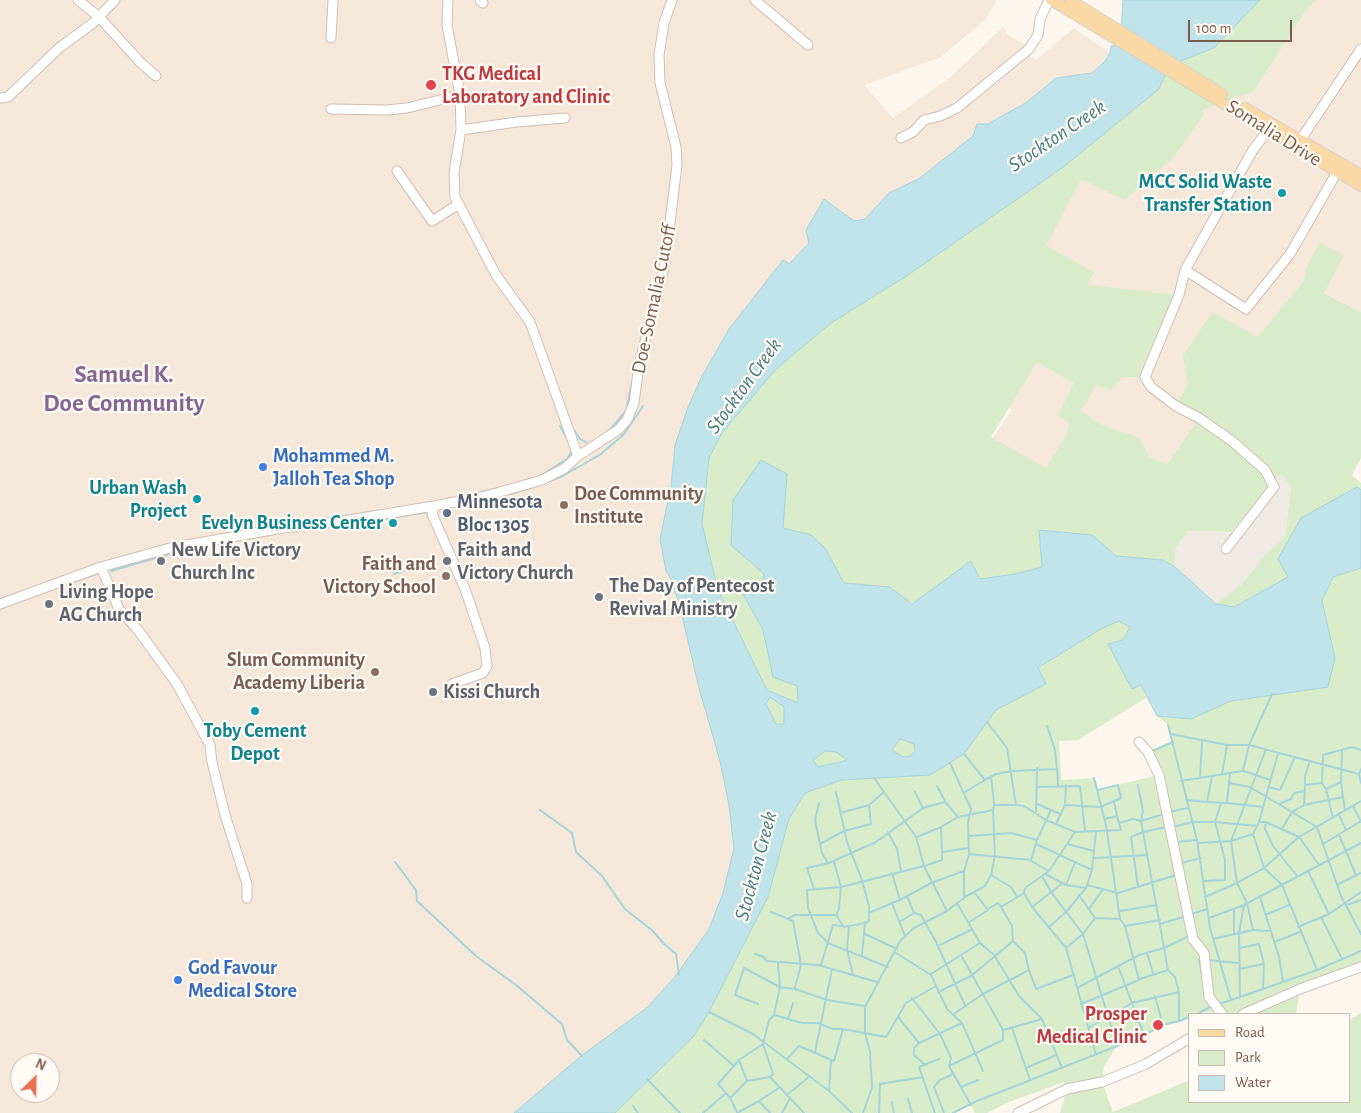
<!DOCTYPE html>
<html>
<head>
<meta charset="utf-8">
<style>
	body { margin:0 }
	#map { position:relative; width:1361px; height:1113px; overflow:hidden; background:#fdf6ec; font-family:"Alegreya Sans",sans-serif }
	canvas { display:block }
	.legend { position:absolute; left:1188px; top:1013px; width:162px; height:90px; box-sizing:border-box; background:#fffaf3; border:1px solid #cabbb1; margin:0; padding:6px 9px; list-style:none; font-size:15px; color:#7a5c4d }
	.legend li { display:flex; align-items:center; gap:10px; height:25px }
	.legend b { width:25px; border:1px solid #cabbb1 }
	.north { position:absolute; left:10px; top:1053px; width:50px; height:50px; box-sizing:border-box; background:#fffaf3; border:1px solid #cabbb1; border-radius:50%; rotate:23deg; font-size:14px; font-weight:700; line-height:20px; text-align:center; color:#7a5c4d }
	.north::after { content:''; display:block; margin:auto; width:18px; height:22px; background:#e76f51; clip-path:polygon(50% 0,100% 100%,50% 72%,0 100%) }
	.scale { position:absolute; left:1188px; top:20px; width:104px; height:22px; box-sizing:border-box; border:2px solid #7a5c4d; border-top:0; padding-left:6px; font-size:15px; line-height:18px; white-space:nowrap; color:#7a5c4d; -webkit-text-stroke:4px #fffaf3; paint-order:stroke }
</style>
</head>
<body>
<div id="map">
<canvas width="1361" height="1113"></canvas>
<ul class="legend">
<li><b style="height:6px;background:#fbd9a5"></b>Road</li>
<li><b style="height:14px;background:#d8ecc9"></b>Park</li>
<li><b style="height:14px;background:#bfe3e8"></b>Water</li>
</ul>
<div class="north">N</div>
<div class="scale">100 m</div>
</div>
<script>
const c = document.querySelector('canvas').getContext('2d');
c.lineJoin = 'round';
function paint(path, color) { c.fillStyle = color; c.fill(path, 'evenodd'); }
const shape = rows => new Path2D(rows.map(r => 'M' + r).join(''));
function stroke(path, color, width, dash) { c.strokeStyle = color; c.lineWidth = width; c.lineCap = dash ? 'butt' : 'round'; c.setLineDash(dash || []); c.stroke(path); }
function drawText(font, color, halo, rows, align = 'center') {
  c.font = font + ' "Alegreya Sans",sans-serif'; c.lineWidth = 4.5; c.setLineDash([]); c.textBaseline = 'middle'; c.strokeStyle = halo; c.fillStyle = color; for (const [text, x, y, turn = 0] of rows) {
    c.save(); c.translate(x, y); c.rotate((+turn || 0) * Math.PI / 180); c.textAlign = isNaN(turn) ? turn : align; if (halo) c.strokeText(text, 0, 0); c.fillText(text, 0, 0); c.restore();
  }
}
const residential = shape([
	[0,0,997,0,986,19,941,57,864,85,893,118,952,76,1003,27,1008,35,1024,44,1025,53,1036,60,1074,28,1110,53,1092,73,1056,78,1027,102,988,124,977,124,974,136,920,178,889,193,865,219,854,221,824,199,809,243,789,264,783,260,718,347,702,376,675,445,671,487,660,539,666,571,671,579,680,607,699,688,720,761,729,805,734,848,723,893,709,929,677,974,649,1006,581,1056,514,1113,0,1113],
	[20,1063,50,1063,50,1093,20,1093],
	[1292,0,1361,0,1361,312,1325,293,1232,441,1094,501,981,455,1012,410,956,372,1081,179,1198,104,1254,91,1305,12]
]);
const industrial = shape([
	[1281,473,1291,486,1285,537,1262,558,1242,584,1216,604,1174,566,1176,548,1188,531,1232,532]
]);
const green = shape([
	[1260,0,1316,0,1305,12,1254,91,1203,110,1202,112,1204,114,1173,158,1125,200,1081,179,1046,246,1094,272,1087,285,1179,295,1145,377,1122,377,1111,390,1096,385,1081,411,1100,424,1139,438,1150,458,1168,464,1199,418,1176,406,1188,384,1183,356,1212,312,1258,337,1303,282,1308,264,1320,243,1344,255,1324,293,1361,312,1361,458,1352,475,1361,483,1361,490,1357,487,1288,577,1233,607,1216,604,1242,584,1262,558,1285,537,1291,487,1281,473,1232,532,1188,531,1176,548,1174,566,1162,560,1116,556,1092,535,1039,531,1042,567,1015,574,980,579,971,561,912,604,890,587,844,583,825,548,811,535,783,528,787,474,761,592,743,594,763,630,773,677,797,686,798,703,767,690,718,590,702,524,709,458,722,433,776,369,831,323,908,275,1062,168,1159,89,1164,77,1175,63,1214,48],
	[1037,362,1074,383,1058,415,1070,423,1066,436,1046,468,991,437],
	[1361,568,1361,967,1300,989,1296,1014,1202,1012,1190,1014,1190,1017,1162,1025,1117,1046,1104,1066,1102,1082,1113,1112,1190,1080,1190,1102,1350,1102,1350,1019,1361,1013,1361,1113,1060,1113,1067,1089,1064,1082,1009,1102,987,1113,975,1113,971,1105,953,1113,615,1113,694,1036,709,1012,768,897,789,819,805,793,842,780,930,775,964,754,996,710,1046,684,1038,669,1101,629,1119,621,1130,627,1123,640,1109,644,1132,689,1141,685,1146,698,1078,740,1059,741,1061,780,1094,778,1098,790,1158,775,1148,752,1173,742,1168,725,1157,716,1191,719,1231,701,1272,694,1335,658,1322,601,1333,577],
	[770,696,784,706,785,724,776,724,766,703],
	[900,739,914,744,915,751,911,756,903,757,892,750],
	[825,751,837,752,847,759,818,767,813,760]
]);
const water = shape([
	[1123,0,1260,0,1214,48,1175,63,1164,77,1159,89,1062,168,908,275,831,323,776,369,722,433,709,458,702,524,718,590,767,690,798,703,797,686,773,677,763,630,743,594,761,592,764,574,731,545,733,500,761,460,787,474,783,528,811,535,825,548,844,583,890,587,912,604,971,561,980,579,1015,574,1042,567,1039,530,1092,535,1116,556,1162,560,1174,566,1216,604,1234,607,1288,577,1278,559,1301,518,1357,487,1361,490,1361,568,1333,577,1322,601,1335,658,1328,687,1231,701,1191,719,1157,716,1141,685,1132,689,1108,644,1123,640,1130,627,1119,621,1101,629,1038,668,1046,684,996,710,964,754,930,775,842,780,805,793,789,819,768,897,709,1012,694,1036,615,1113,514,1113,581,1056,649,1006,677,974,709,929,723,893,734,848,729,805,720,761,699,688,680,607,671,579,666,571,660,539,671,487,675,445,688,407,702,376,729,329,783,260,789,264,809,243,806,230,824,199,854,221,865,219,889,193,920,178,973,136,977,124,988,124,1027,102,1056,78,1092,73,1104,62,1110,53,1111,46,1116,45,1121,33,1123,0],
	[770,697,784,707,784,724,776,724,766,704,770,697],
	[900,739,914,744,915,751,911,756,903,757,892,750,900,739],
	[825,751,836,752,847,760,818,767,813,760,825,751]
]);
const stream = shape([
	[560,426,569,442],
	[574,430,580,439,589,444,592,443],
	[608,432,626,411,632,382],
	[545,473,567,459,572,451],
	[511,494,561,477,601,454,624,434,643,406],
	[466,495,496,489],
	[357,523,429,512],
	[169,544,265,527],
	[390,557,394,563,394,574,404,571],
	[111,571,183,550],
	[69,583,97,574],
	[0,599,43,584],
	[1168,725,1197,840,1210,928,1231,1000,1219,1004],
	[1171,734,1227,745,1249,745,1272,694],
	[1342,750,1341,782,1345,810],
	[1152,751,1173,742],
	[964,754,985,780,965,792],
	[1057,769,1058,785],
	[1361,769,1359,774,1361,783],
	[1244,771,1270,780],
	[1230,773,1243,771,1249,745,1359,774],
	[1222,774,1227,745],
	[991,776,994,804],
	[1200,777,1202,741],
	[1094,778,1106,825,1120,919,1095,918],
	[985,780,996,774,1012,771,1057,769,1055,750,1047,726],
	[1181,781,1230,773,1229,783,1250,787,1317,827,1341,896,1361,934],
	[1322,783,1326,789,1333,818],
	[1305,785,1305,776,1310,761],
	[937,786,945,801],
	[1038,787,1080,786,1085,831],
	[1268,787,1280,790,1295,757],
	[1326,789,1341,782],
	[836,792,847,842,862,880,869,906,869,921,865,923,862,955],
	[915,792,923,808],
	[1187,800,1207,802,1212,776],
	[1207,802,1227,803,1229,783],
	[819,803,815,820,822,853,828,863],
	[1228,803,1263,807],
	[1037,804,1060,814],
	[1279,804,1291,799,1294,793,1304,791],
	[1017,805,1024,806,1046,820,1075,832,1121,830,1117,816],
	[1065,805,1101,807,1121,798,1118,785,1098,790],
	[1304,805,1305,785,1322,783,1323,755,1352,747,1361,750],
	[1353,806,1361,822],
	[540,810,572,833,576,852,602,876,625,909,653,931,664,944,676,954,679,975],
	[993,810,995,855,991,875,1011,887,1017,897],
	[1036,811,1037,768],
	[1169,812,1188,808],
	[840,813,869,805,883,793],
	[1339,815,1346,830],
	[1105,819,1117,816,1114,801],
	[1259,822,1266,822,1299,837,1319,865],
	[1266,822,1265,829,1273,846,1297,876],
	[1119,823,1133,819,1141,821,1143,811,1138,785],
	[1056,824,1065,805,1066,785],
	[941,827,942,852],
	[1173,827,1192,822,1215,822,1221,803],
	[1282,829,1292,812,1304,805,1343,797],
	[888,832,897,849,901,871],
	[1075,832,1049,871,1025,888,1024,893,1032,907,1066,948,1096,1055],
	[1339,835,1356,875],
	[969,836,1011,833,1037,840],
	[917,837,941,827,958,817,993,810,994,805,1016,805,1007,748,987,722],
	[1177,842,1197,840],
	[1198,843,1231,841,1253,834,1259,822,1278,753],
	[820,844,844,831,871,824,869,805],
	[1036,844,1092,870],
	[1067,844,1094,851],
	[1323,844,1361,821],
	[969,854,1031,860,1037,840,1051,810],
	[1094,858,1147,855],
	[1172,859,1175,875],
	[834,861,841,887,839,909,836,915,844,927,865,923],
	[1031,861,1049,871],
	[395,862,416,890,417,901,476,956,516,985,562,1024,567,1040,582,1056],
	[1181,863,1201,858],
	[1308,871,1329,914],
	[892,873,900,900,892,903,905,936],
	[1045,874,1066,885,1086,888],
	[1204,881,1225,880,1225,860,1215,822,1257,826],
	[1066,885,1075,862],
	[1087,885,1118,893,1176,875],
	[1337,885,1361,873],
	[1138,887,1131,837,1143,832,1166,827],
	[814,889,807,868,829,863,876,842,923,808,945,802,958,817],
	[965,897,985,886,991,875],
	[1205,897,1237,883,1264,868,1299,837,1361,801],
	[1260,897,1279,957,1283,982],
	[900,900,931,883,964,871],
	[1347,905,1361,900],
	[1032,907,1063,883],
	[988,909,998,903,1001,907],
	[1089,909,1103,889],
	[1234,909,1234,934],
	[947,911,964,898,964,871,969,854,968,823,971,809,950,763],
	[1120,911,1157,905],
	[771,912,793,921,801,965,795,988],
	[869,913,892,903],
	[914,913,921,915,936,942,965,1005],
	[1191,914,1207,909],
	[1265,915,1289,905],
	[1321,917,1342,959],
	[789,918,795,915,836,915],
	[1209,918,1244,905],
	[899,922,914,913,907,896],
	[968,923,988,910,974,892],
	[1160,924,1186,916],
	[849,926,847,950,853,975],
	[1050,926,1066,912,1086,888,1092,870,1096,832],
	[1125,926,1160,920],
	[1298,927,1329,914,1361,892],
	[1253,930,1247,903,1237,883,1231,841,1266,749],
	[865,934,897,949],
	[1213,939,1253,930,1269,931],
	[1274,942,1300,932],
	[980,943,994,955,1019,996,1042,1019,1062,1068],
	[938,946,971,930],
	[1066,948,1083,934,1095,918,1079,895],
	[1239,948,1259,944,1264,964,1263,989],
	[896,953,931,975,947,1009,962,1023,983,1071],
	[1147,953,1153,973],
	[755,954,762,956,767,961,818,965,877,982],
	[1202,955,1199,959,1202,975],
	[1208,960,1238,963],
	[821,965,833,925,842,926],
	[888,967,828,943,818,933,808,908,807,890,841,887,924,866,942,860,942,852,969,848],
	[1239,969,1264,964],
	[1029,970,1036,989,1073,975],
	[1317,970,1361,951],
	[931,974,980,943,957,903],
	[1140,979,1168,970],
	[1077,988,1139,955,1164,948,1189,936],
	[938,992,971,976,1013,941,1012,926,1001,907,1024,893],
	[1155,996,1163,1025],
	[1240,997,1317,970,1282,885,1264,868,1253,834],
	[912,998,940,1034,951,1058,949,1066,971,1105],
	[1231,1000,1240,997,1239,933,1244,905,1361,843],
	[758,1004,735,995,744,968,780,987,795,989,827,1000,864,1006],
	[1081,1004,1139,980,1125,926,1120,919],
	[709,1012,753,1034,829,1091,852,1113],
	[955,1013,983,994,1029,970,1025,953,1013,941],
	[1197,1014,1212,1006],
	[774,1015,802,1023,818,1023,833,1029,843,1029],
	[898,1017,919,1043],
	[788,1019,793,1003],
	[1179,1021,1190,1017],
	[1012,1028,1030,1080],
	[1088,1028,1132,1003,1179,992],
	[1003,1030,1042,1019],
	[1144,1035,1163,1025,1179,1021,1179,992,1175,977,1168,970,1141,821,1164,814],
	[704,1040,734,1066],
	[1117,1046,1144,1035,1118,966],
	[815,1052,832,969],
	[787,1059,799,1046,834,1061,843,1029,886,1037,906,1003,936,986],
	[739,1060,747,1081],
	[925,1065,914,1055,914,1048,919,1043,962,1023],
	[949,1066,1003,1040,1003,1030,961,955],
	[1026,1068,1056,1055],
	[770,1077,804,1113],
	[647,1079,680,1113],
	[961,1087,978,1080],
	[829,1091,831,1060],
	[726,1093,718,1084,739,1060,763,1044,769,1020,774,1015,780,987,778,963],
	[787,1095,810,1076],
	[730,1098,737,1112],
	[908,1099,912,1113],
	[759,1101,780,1087],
	[892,1102,894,1113],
	[633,1106,638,1113],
	[703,1113,726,1093,730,1098,747,1081,770,1077,773,1074,763,1044],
	[737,1113,759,1101,770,1113],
	[782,1113,790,1098],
	[863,1113,872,1088,870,1052,865,1033,865,1007,900,941,914,928,947,911,924,866,916,837,874,778],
	[879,1113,880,1084,923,1077],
	[935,1113,919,1067,939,1059],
	[944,1113,934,1087,940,1080,953,1074],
	[953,1113,977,1101,1117,1046,1083,934,1051,892,1042,876]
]);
const minor = shape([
	[78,0,99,17,141,63,156,76],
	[480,0,483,3],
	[755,0,808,45],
	[331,38,333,0],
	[0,98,8,97,59,48,93,23,115,0],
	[331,109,387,110,407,108,460,95],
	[461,130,517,122,565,118],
	[901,138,913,132,924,120,940,116,957,108,1029,49,1038,35,1040,19,1049,0],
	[1301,139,1361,49],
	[397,171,432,221,459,204],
	[1185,270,1246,309,1290,254,1337,172],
	[578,456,618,430,627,420,634,403,639,365,665,264,677,165,676,147,660,83,659,55,664,23,672,0],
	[434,506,432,514,465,589,485,648,487,666,483,673,452,684],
	[1226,549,1274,487,1265,470,1232,441,1199,418,1176,406,1151,387,1145,377,1179,295,1185,270,1253,150,1269,129],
	[101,567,119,609,138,630,177,684,210,745,212,762,225,815,247,884,247,898],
	[0,604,101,567,170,548,283,528,343,521,434,506,486,496,542,480,565,468,578,456,530,322,496,275,455,197,454,172,461,130,460,95,447,25,448,0],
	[1139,742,1148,752,1159,775,1193,939,1204,953,1209,997,1222,1014],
	[1243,1014,1300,989,1361,967],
	[1018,1113,1067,1089,1102,1082,1146,1064,1190,1038]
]);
const major = shape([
	[1051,0,1361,186],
	[1070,0,1222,94],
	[1245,108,1361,175]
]);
const markers = [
	[431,85,6,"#e0444e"],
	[1282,193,5,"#0f9aa8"],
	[263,467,5,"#3f7fe0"],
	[197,499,5,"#0f9aa8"],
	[564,505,5,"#8d6e63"],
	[447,513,5,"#5c6f8a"],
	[393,523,5,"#0f9aa8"],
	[161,561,5,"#6b7280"],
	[447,561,5,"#6b7280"],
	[446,576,5,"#8d6e63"],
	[599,597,5,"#6b7280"],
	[49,604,5,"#6b7280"],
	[375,672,5,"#8d6e63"],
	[433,692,5,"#6b7280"],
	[255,711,5,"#0f9aa8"],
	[178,980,5,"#3f7fe0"],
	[1158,1025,6,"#e0444e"]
];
const healthNames = [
	["TKG Medical",442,74],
	["Laboratory and Clinic",442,97],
	["Prosper",1147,1014,"right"],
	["Medical Clinic",1147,1037,"right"]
];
const streetNames = [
	["Somalia Drive",1274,133,32],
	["Doe-Somalia Cutoff",654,299,-78]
];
const cultureNames = [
	["MCC Solid Waste",1272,182],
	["Transfer Station",1272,205],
	["Urban Wash",187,488],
	["Project",187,511],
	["Evelyn Business Center",383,523],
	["Toby Cement",255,731,"center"],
	["Depot",255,754,"center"]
];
const shopNames = [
	["Mohammed M.",273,456],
	["Jalloh Tea Shop",273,479],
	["God Favour",188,968],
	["Medical Store",188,991]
];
const educationNames = [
	["Doe Community",574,494,"left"],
	["Institute",574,517,"left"],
	["Faith and",436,564],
	["Victory School",436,587],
	["Slum Community",365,660],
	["Academy Liberia",365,683]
];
const serviceNames = [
	["Minnesota",457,502],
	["Bloc 1305",457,525]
];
const worshipNames = [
	["New Life Victory",171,550],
	["Church Inc",171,573],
	["Faith and",457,550],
	["Victory Church",457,573],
	["The Day of Pentecost",609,586],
	["Revival Ministry",609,609],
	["Living Hope",59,592],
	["AG Church",59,615],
	["Kissi Church",443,692]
];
const waterNames = [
	["Stockton Creek",1057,136,-34],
	["Stockton Creek",744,386,-54],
	["Stockton Creek",756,866,-75]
];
const districtNames = [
	["Samuel K.",124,374],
	["Doe Community",124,403]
];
paint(residential, '#f5e8da');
paint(industrial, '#efe9e4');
paint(green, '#d8ecc9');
paint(water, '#bfe3e8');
stroke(water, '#a5d3da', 1);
stroke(stream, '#a5d3da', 2);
stroke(minor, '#d1beb0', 11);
stroke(major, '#dad1cd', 12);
stroke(minor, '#fff', 9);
stroke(major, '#fbd9a5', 10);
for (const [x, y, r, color] of markers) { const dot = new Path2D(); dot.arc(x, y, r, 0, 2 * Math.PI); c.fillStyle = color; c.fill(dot); stroke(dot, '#fffaf3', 2); }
drawText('bold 20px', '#be3a42', '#fffaf3', healthNames, 'left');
drawText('20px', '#7a5c4d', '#fffaf3', streetNames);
drawText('bold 20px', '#0d838f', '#fffaf3', cultureNames, 'right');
drawText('bold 20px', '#366cbe', '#fffaf3', shopNames, 'left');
drawText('bold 20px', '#785e54', '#fffaf3', educationNames, 'right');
drawText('bold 20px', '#4e5e75', '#fffaf3', serviceNames, 'left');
drawText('bold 20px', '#5b616d', '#fffaf3', worshipNames, 'left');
drawText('italic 21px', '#437c86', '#fffaf3', waterNames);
drawText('bold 25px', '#846695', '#fffaf3', districtNames);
</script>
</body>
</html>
